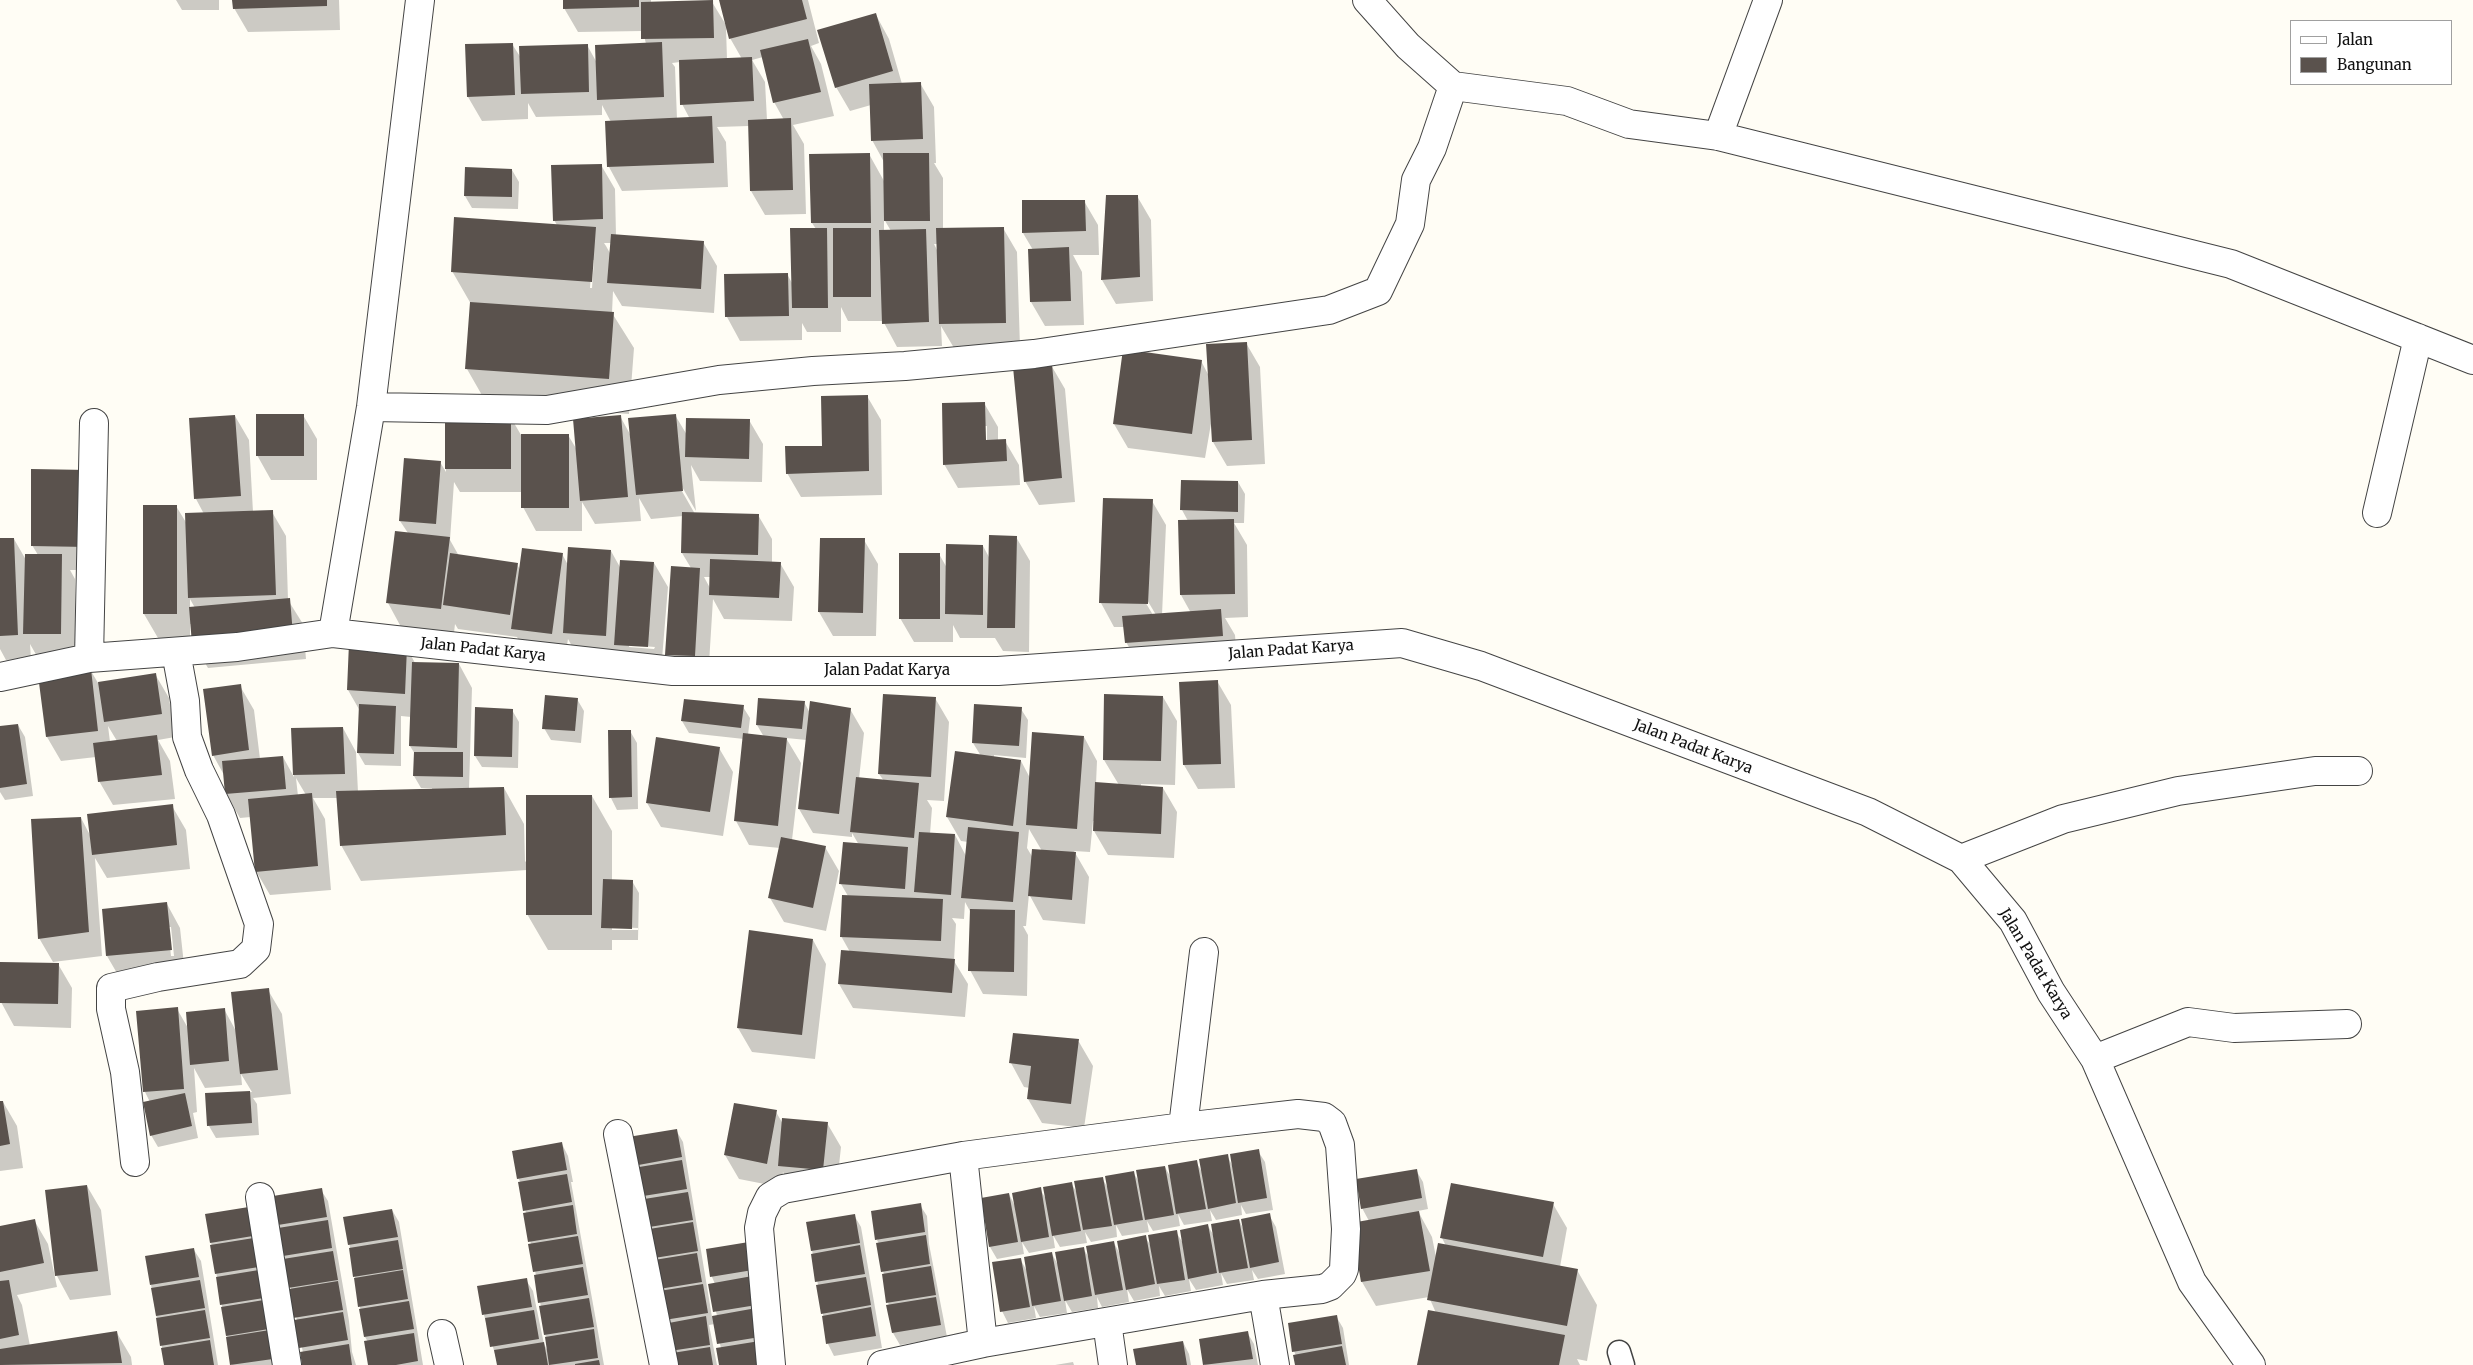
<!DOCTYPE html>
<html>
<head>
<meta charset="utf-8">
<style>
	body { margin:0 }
	#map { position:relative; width:2473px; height:1365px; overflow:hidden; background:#fffdf5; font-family:Merriweather,serif }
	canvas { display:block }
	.legend { position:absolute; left:2290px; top:20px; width:162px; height:65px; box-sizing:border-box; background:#fff; border:1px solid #a0a0a0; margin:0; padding:6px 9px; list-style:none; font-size:15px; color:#111 }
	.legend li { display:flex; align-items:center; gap:10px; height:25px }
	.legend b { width:25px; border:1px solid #a0a0a0 }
</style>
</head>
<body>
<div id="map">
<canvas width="2473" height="1365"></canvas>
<ul class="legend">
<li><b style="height:6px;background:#fff"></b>Jalan</li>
<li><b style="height:14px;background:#5a524d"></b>Bangunan</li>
</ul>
</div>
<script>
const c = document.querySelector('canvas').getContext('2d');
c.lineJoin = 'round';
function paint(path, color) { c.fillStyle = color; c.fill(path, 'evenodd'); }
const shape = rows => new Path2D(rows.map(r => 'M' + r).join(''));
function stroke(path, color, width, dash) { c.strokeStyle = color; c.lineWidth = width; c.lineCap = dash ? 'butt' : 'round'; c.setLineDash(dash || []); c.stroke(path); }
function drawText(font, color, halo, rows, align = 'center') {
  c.font = font + ' Merriweather,serif'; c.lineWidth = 5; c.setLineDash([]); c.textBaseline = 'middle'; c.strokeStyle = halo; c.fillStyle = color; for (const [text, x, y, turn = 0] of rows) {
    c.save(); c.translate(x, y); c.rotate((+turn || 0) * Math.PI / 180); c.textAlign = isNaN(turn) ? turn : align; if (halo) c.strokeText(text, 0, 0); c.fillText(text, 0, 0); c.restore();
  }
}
const shadow = shape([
	[176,0,219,0,219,10,182,10],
	[234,0,339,0,340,30,248,32,234,8],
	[564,0,651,0,651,3,712,2,726,25,720,0,808,0,819,43,811,46,821,64,834,116,793,125,804,144,806,214,765,215,751,191,749,126,717,127,726,142,728,187,622,191,609,167,607,122,611,122,602,105,602,115,536,117,528,103,528,119,482,121,468,97,512,44,521,58,587,45,597,63,646,44,643,31,578,32,564,8],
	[726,28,730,38,742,59,727,59],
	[763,57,774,102,784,120,767,120,765,82,752,60],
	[680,62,682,104,690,119,677,119,675,67,672,63],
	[876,15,889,39,902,84,920,83,934,107,936,163,934,163,943,178,943,229,1003,228,1017,252,1020,347,954,348,941,326,942,346,897,347,883,321,848,321,841,307,841,332,807,332,802,323,802,340,740,341,727,317,725,276,787,274,792,283,816,229,812,223,869,154,884,181,884,162,872,140,871,105,850,111,836,87],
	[884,219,891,231,884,231],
	[934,244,938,244,938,252],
	[601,165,615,189,616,236,703,242,717,266,714,313,622,306,613,291,612,313,634,348,629,414,487,404,467,369,471,304,452,271,557,225,554,220],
	[604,243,611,243,611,255,606,246],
	[592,260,594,260,592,288,590,288],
	[512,170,519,182,518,209,472,208,465,196],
	[1137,196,1151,220,1153,301,1116,304,1102,280],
	[1084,201,1098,225,1099,255,1073,255,1082,272,1084,325,1045,326,1031,302,1030,250,1033,250,1023,233],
	[1246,343,1260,367,1265,464,1227,466,1213,442,1212,418,1205,458,1128,448,1114,424,1201,361,1209,376],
	[1051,365,1065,389,1075,502,1039,505,1025,481],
	[867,396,881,420,882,495,801,497,787,473,823,447],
	[984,403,998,427,998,441,1005,441,1019,465,1020,485,958,488,944,464],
	[984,426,987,426,987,446,985,446],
	[303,415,317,439,317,480,271,480,257,455],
	[675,415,687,435,749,420,763,444,762,482,700,481,691,465,696,511,681,485,679,486,695,514,758,515,772,539,772,562,780,563,794,587,792,621,724,619,713,599,708,680,680,679,667,655,691,568,682,553,683,516,651,519,639,498,641,521,595,524,582,502,582,531,536,531,523,507,523,492,460,492,454,482,450,540,459,556,517,564,520,570,562,554,568,565,611,551,621,569,654,563,668,587,661,671,578,657,568,639,565,658,526,653,517,637,458,629,455,624,454,633,401,627,388,603,408,533,400,521,440,462,446,472,446,416,510,416,521,435,568,435,577,450,620,416,631,436],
	[704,577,711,577,710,588],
	[629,645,655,647,654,649,629,647],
	[235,416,249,440,253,512,272,512,286,536,288,600,303,624,306,659,208,668,194,644,192,624,190,624,190,638,158,638,144,614,176,506,187,524,204,514,196,499,190,419],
	[190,599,195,608,190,608],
	[33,471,101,570,70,570,75,579,75,658,38,658,30,644,31,659,6,660,0,649,0,540,14,539,26,560,38,555,32,545],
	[1238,482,1245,494,1244,523,1234,523,1247,545,1248,617,1225,618,1235,635,1237,660,1140,666,1126,642,1125,627,1114,627,1101,603,1152,501,1166,525,1162,615,1191,613,1181,595,1188,521,1182,510],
	[1146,598,1156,615,1153,615,1144,600],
	[1016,537,1030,561,1029,652,1003,651,995,638,960,638,953,625,953,642,914,642,900,618,939,554,947,568,983,546,990,559],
	[864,540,878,564,876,636,833,636,819,612],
	[351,645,407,648,415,663,459,664,472,688,469,789,504,788,524,824,525,862,592,796,612,831,612,881,632,881,639,893,638,940,612,940,612,950,548,950,527,914,527,870,361,881,341,845,338,798,313,798,325,819,331,890,270,895,256,871,251,817,240,818,226,794,224,775,213,755,240,686,254,710,260,759,283,757,294,777,293,729,343,728,356,752,358,792,432,790,432,788,421,788,414,776,415,754,410,746,411,717,401,716,401,766,365,765,358,753,360,711,348,690],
	[296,778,306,795,298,796],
	[612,927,638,928,638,930,612,930],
	[91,671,98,683,155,674,169,698,175,737,158,740,170,761,175,799,113,805,99,781,96,757,61,761,47,737,40,676],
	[108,726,117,741,110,742],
	[1217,681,1231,705,1235,788,1198,789,1184,765,1180,683],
	[1163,697,1177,721,1175,785,1141,784,1141,786,1163,788,1177,812,1174,858,1108,855,1094,831,1095,821,1093,821,1090,852,1074,851,1089,877,1085,924,1043,920,1029,894,1026,926,1023,926,1028,935,1027,996,983,994,970,970,971,913,965,902,964,919,952,918,956,924,954,961,968,984,965,1017,853,1008,839,984,850,952,841,936,848,896,841,884,859,845,852,833,852,837,813,833,799,809,807,740,786,738,801,763,792,840,825,847,839,871,826,931,784,922,770,898,780,848,749,845,736,821,744,739,689,733,682,721,743,707,750,718,748,735,764,737,757,725,804,702,810,713,850,709,864,733,859,779,884,781,879,774,935,698,949,722,944,801,927,800,932,808,930,834,955,835,966,856,968,842,961,841,947,817,981,756,973,743,1021,709,1028,720,1026,758,994,755,994,758,1021,761,1030,778,1084,737,1097,761,1096,784,1119,785,1104,760],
	[1029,829,1042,851,1033,858,1027,848],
	[577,699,584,711,581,743,551,740,544,728],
	[512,710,519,722,518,768,482,767,475,756],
	[18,725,25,737,33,796,5,800,0,792,0,728],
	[630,731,637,743,638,809,617,810,611,798],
	[719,748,733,772,723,836,661,827,647,803],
	[172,806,186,830,190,869,107,878,95,858,102,956,53,962,39,938,81,818,91,837],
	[167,904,180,928,185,974,121,980,107,956,103,910],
	[168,927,171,927,174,956,171,956],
	[813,940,826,964,815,1059,752,1052,738,1028],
	[58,964,72,988,71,1028,14,1026,1,1002],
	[268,990,282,1014,291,1094,253,1098,257,1104,259,1135,216,1138,209,1126,207,1095,252,1092,241,1074,242,1085,205,1088,194,1068,197,1112,193,1113,198,1138,158,1147,151,1135,150,1102,145,1092,177,1009,188,1028,224,1009,236,1031],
	[1036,1035,1079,1042,1093,1066,1084,1128,1042,1123,1028,1099,1030,1088,1024,1087,1011,1063],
	[3,1102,17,1126,23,1168,0,1171,0,1103],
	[776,1112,783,1124,827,1123,841,1147,836,1193,793,1189,783,1172,780,1187,739,1179,725,1155],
	[676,1130,683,1142,712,1317,717,1316,710,1285,715,1284,712,1277,707,1250,754,1242,772,1348,721,1365,721,1348,715,1324,709,1325,717,1365,669,1365,634,1165],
	[562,1144,568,1156,573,1182,571,1182,604,1365,498,1365,484,1315,526,1280,533,1291,544,1344,548,1351,521,1183,518,1178],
	[1258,1151,1265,1162,1273,1210,1246,1214,1241,1205,1242,1215,1216,1220,1210,1210,1212,1221,1184,1225,1178,1214,1180,1226,1153,1231,1147,1221,1149,1232,1122,1236,1116,1225,1117,1237,1091,1242,1085,1232,1087,1243,1060,1247,1053,1235,1055,1248,1029,1253,1022,1242,1024,1254,997,1259,990,1247,982,1199,1009,1194,1015,1206,1040,1189,1047,1201,1071,1183,1077,1193,1102,1178,1109,1190,1133,1172,1139,1182,1165,1167,1171,1178,1196,1162,1202,1172,1227,1155,1232,1165],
	[1416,1170,1423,1182,1428,1209,1418,1211,1432,1237,1436,1257,1446,1246,1442,1238,1553,1204,1567,1228,1560,1267,1577,1270,1597,1305,1587,1361,1577,1359,1580,1365,1419,1365,1436,1313,1429,1297,1376,1306,1362,1282,1353,1224,1369,1221,1362,1208],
	[87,1186,101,1210,111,1295,70,1300,57,1276],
	[321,1190,328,1201,349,1321,352,1352,356,1365,303,1365,303,1353,279,1225],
	[920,1205,927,1216,929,1244,947,1337,900,1345,893,1333,879,1244,877,1240],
	[254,1207,286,1365,232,1365,211,1242],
	[392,1210,399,1222,423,1365,370,1365,368,1342,365,1337,345,1218],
	[854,1215,861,1227,882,1348,834,1356,828,1344,812,1250],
	[1269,1215,1276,1227,1285,1274,1258,1279,1252,1270,1254,1280,1227,1284,1221,1273,1223,1285,1196,1290,1189,1279,1191,1291,1165,1296,1159,1286,1160,1296,1134,1301,1127,1289,1129,1302,1102,1307,1097,1297,1098,1308,1072,1312,1065,1300,1067,1313,1040,1317,1034,1306,1036,1318,1008,1323,1002,1311,1020,1259,1027,1271,1052,1254,1058,1265,1083,1248,1089,1258,1114,1243,1120,1254,1145,1237,1151,1246,1176,1232,1183,1243,1208,1226,1214,1236,1239,1220,1244,1230],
	[34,1220,48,1244,57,1287,17,1295,22,1305,30,1346,117,1333,131,1357,132,1365,0,1365,0,1227],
	[194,1250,201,1261,218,1365,165,1365,151,1285],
	[1336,1316,1343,1328,1349,1365,1296,1365,1296,1356,1294,1351],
	[1247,1332,1254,1344,1258,1365,1205,1365,1200,1340],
	[1183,1342,1189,1354,1191,1365,1137,1365],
	[1073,1362,1074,1365,1055,1365]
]);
const building = shape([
	[232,0,327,0,327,6,233,9],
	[563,0,639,0,639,7,563,9],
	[713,0,714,38,641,39,641,2],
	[719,0,802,0,807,19,729,39],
	[876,13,893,71,835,88,817,30],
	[808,39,821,92,773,103,760,50],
	[662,42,664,97,597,100,595,45],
	[513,43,515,95,467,97,465,44],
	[588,44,589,92,521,94,519,46],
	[752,57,754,101,680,105,679,60],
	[921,82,923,139,871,141,869,84],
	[712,116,714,163,607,167,605,121],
	[791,118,793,190,750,191,748,120],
	[870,153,871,223,811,223,809,154],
	[883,153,929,153,930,221,884,221],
	[602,164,603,219,553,221,551,165],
	[465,167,512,169,512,197,464,196],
	[1106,195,1138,195,1140,277,1101,280],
	[1022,200,1085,200,1086,231,1022,233],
	[454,217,596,227,592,282,451,272],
	[1004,227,1006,323,939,324,936,228],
	[790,228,827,228,828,308,792,308],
	[833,228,871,228,871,297,833,297],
	[926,229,929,322,882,324,879,230],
	[611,234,704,241,701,289,607,283],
	[1069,247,1071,301,1030,302,1028,249],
	[788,273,789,316,725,317,724,274],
	[470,302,614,312,609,379,465,369],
	[1247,342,1252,440,1212,442,1206,344],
	[1123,349,1202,360,1192,434,1113,424],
	[1052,364,1062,478,1024,482,1013,367],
	[868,395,869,471,786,474,785,446,822,446,821,396],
	[985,402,986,440,1006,439,1007,461,943,465,942,403],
	[256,414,304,414,304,456,256,456],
	[676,414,683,491,636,495,628,418],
	[235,415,241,496,194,499,189,418],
	[445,415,511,415,511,469,445,469],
	[621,415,628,497,580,501,573,419],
	[686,418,750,419,749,459,685,457],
	[521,434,569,434,569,508,521,508],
	[404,458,441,461,436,524,399,521],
	[31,469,88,470,87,547,31,546],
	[1181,480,1238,481,1238,512,1180,510],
	[1103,498,1153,499,1148,604,1099,603],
	[143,505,177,505,177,614,143,614],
	[273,510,276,595,188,598,185,513],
	[682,512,759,514,758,555,681,553],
	[1234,519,1235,594,1180,595,1178,520],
	[395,531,450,537,441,609,386,603],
	[989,535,1017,536,1015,628,987,628],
	[0,538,14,538,18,635,0,636],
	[820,538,865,538,863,613,818,612],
	[946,544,983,545,983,615,945,614],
	[568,547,611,550,606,636,563,633],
	[522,548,563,553,552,634,511,629],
	[450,553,518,563,510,615,443,605],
	[899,553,940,553,940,619,899,619],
	[25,554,62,554,61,634,23,634],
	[710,559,781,562,779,598,709,595],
	[620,560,654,562,648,647,614,645],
	[671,566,700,568,695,656,665,655],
	[290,598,293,635,192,644,189,607],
	[1221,609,1223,636,1125,643,1122,616],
	[349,643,407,647,405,694,347,690],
	[412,662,459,663,457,748,409,746],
	[91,669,98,731,46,737,38,675],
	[156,673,162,714,104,722,98,682],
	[1218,680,1221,764,1183,765,1179,682],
	[241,684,249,750,212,756,203,689],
	[883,694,936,697,931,777,878,774],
	[1104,694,1163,696,1161,761,1103,760],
	[545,695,578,698,575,731,542,729],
	[758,698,805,701,802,729,756,725],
	[684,699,744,705,741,728,681,721],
	[810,701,851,708,839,814,798,809],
	[359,704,396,706,394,754,357,753],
	[974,704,1022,707,1019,746,972,743],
	[475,707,513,709,512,757,474,756],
	[18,724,27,784,0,788,0,726],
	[343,727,345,774,293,775,291,728],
	[608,730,631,730,632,797,609,798],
	[1032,732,1084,736,1077,829,1026,825],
	[743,733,787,738,778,826,734,821],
	[157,735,162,775,98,782,93,743],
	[656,737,720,747,710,812,646,803],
	[955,751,1021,760,1013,826,946,817],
	[414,752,463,752,463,777,413,776],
	[283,756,286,789,225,794,222,761],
	[856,777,919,783,914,838,850,832],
	[1095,782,1163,787,1161,834,1093,831],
	[504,787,506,835,340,846,336,791],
	[312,793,318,866,255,872,248,799],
	[526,795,592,795,592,915,526,915],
	[173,804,177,845,92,855,87,814],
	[81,817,89,932,38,939,31,819],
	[968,827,1019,832,1013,902,961,898],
	[919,832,955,834,951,895,914,892],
	[781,837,826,846,813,908,768,898],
	[843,842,908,847,905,889,839,884],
	[1032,849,1076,852,1072,900,1028,896],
	[603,879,633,880,632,929,601,928],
	[842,895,943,899,941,941,840,937],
	[167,902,172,950,106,956,102,909],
	[970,909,1015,910,1014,972,968,971],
	[749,930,813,939,802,1035,737,1028],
	[841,950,955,959,952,993,838,984],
	[0,962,59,963,58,1004,0,1003],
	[269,988,278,1070,240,1074,231,992],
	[178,1007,184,1089,143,1092,136,1011],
	[225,1008,229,1061,190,1065,186,1012],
	[1013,1033,1079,1039,1071,1104,1027,1099,1031,1066,1009,1063],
	[250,1091,252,1123,207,1126,205,1093],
	[185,1093,192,1126,150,1136,143,1102],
	[0,1101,3,1101,10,1144,0,1146],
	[734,1103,777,1110,767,1164,724,1155],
	[782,1118,828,1122,823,1170,778,1166],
	[677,1129,682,1157,633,1166,628,1137],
	[562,1142,567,1170,517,1179,512,1151],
	[1259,1149,1267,1198,1238,1203,1230,1154],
	[1228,1154,1236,1203,1208,1209,1199,1159],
	[682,1160,687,1189,637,1197,633,1168],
	[1197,1160,1206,1209,1176,1214,1168,1165],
	[1165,1166,1174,1215,1145,1220,1136,1170],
	[1417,1169,1422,1198,1361,1209,1356,1179],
	[1134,1171,1143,1220,1114,1225,1105,1176],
	[567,1174,572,1202,523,1211,518,1182],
	[1103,1177,1112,1226,1083,1230,1074,1181],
	[1072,1182,1081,1231,1052,1236,1043,1187],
	[1451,1183,1554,1202,1543,1257,1440,1238],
	[87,1185,98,1271,55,1276,45,1190],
	[1041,1187,1049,1237,1021,1242,1012,1193],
	[322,1188,327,1217,278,1225,273,1196],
	[688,1192,693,1220,643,1228,638,1200],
	[1009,1193,1018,1242,989,1247,981,1198],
	[921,1203,925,1232,875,1240,871,1211],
	[573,1205,577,1234,528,1242,523,1213],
	[255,1206,259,1235,210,1243,205,1214],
	[392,1209,398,1237,348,1245,343,1217],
	[1419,1211,1430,1271,1361,1282,1351,1223],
	[1270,1213,1279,1262,1250,1268,1241,1219],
	[855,1214,860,1243,811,1251,806,1222],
	[35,1219,44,1263,0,1272,0,1226],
	[1239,1219,1248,1268,1219,1273,1211,1224],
	[328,1220,332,1248,283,1256,278,1228],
	[693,1222,698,1251,648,1259,643,1230],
	[1208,1224,1217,1273,1188,1279,1180,1230],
	[1177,1230,1185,1280,1157,1284,1148,1235],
	[926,1235,930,1264,881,1272,876,1243],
	[1146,1235,1155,1284,1126,1290,1117,1241],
	[578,1236,583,1264,533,1272,528,1244],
	[260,1237,265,1266,215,1274,210,1245],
	[398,1240,403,1269,353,1277,349,1248],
	[755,1241,759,1269,710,1277,706,1249],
	[1114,1241,1123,1290,1095,1295,1086,1246],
	[1438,1243,1578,1269,1567,1326,1427,1300],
	[860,1245,865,1274,815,1282,811,1254],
	[1084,1247,1092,1296,1064,1301,1055,1252],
	[194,1248,199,1277,150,1285,145,1256],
	[333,1251,338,1280,288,1288,283,1259],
	[1052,1252,1061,1301,1032,1306,1024,1257],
	[697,1253,702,1282,653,1290,648,1261],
	[1021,1258,1030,1307,1000,1312,992,1262],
	[931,1266,936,1295,886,1303,882,1274],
	[583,1267,588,1295,538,1303,534,1275],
	[265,1269,270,1297,220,1305,216,1277],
	[403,1270,408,1299,358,1307,354,1278],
	[758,1275,763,1304,713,1312,708,1284],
	[866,1277,871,1305,821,1314,816,1285],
	[527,1278,532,1307,482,1315,477,1286],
	[9,1280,19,1335,0,1339,0,1281],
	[200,1280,205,1308,156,1316,151,1288],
	[338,1281,343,1310,293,1318,289,1289],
	[703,1284,708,1313,658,1321,653,1292],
	[936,1297,941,1325,892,1333,886,1305],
	[589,1298,594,1327,544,1335,539,1306],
	[270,1299,275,1328,226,1336,221,1307],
	[409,1301,414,1329,364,1337,359,1309],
	[762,1307,766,1336,717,1344,712,1316],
	[871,1307,876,1336,826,1344,822,1316],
	[205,1310,210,1338,160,1346,156,1318],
	[534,1310,539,1339,490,1347,485,1318],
	[1428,1310,1565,1335,1559,1365,1417,1365],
	[343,1312,348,1340,299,1348,294,1320],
	[1337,1315,1342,1344,1292,1352,1288,1323],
	[706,1316,710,1345,663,1352,658,1325],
	[276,1329,280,1358,230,1365,226,1337],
	[594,1329,598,1358,549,1365,545,1337],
	[117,1331,122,1363,0,1365,0,1349],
	[1248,1331,1253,1359,1203,1365,1199,1339],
	[414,1333,418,1361,396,1365,368,1365,364,1341],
	[210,1340,214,1365,164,1365,161,1348],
	[766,1340,770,1365,719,1365,716,1348],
	[1183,1341,1187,1365,1136,1365,1133,1349],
	[544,1342,548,1365,497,1365,494,1350],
	[349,1344,352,1365,302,1365,300,1352],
	[1342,1346,1346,1365,1295,1365,1293,1355],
	[710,1347,713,1365,668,1365,666,1354],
	[599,1360,600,1365,575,1365,575,1364]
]);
const lane = shape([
	[1619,1352,1623,1365]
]);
const street = shape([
	[1367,0,1408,46,1453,86],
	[1718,136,1768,0],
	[371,407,547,410,719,380,813,371,905,366,1034,354,1329,310,1378,291,1410,224,1416,180,1432,148,1453,86,1567,101,1629,124,1718,136,2231,264,2473,360],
	[2377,513,2418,338],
	[333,633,371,407,420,0],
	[89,658,94,423],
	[0,677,89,658,237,647,333,633,673,671,998,671,1402,643,1481,666,1868,812,1961,859,2013,921,2051,992,2095,1059,2192,1282,2251,1365],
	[1961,859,2063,819,2178,791,2315,771,2358,771],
	[2095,1059,2188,1022,2234,1028,2347,1024],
	[1183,1127,1204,952],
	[618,1134,664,1365],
	[963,1156,983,1343],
	[135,1162,125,1072,111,1009,111,988,158,977,240,964,256,949,259,924,221,815,199,770,187,737,185,701,176,652],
	[260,1197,287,1365],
	[1263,1295,1275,1365],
	[1107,1322,1113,1365],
	[442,1334,449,1365],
	[771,1365,759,1228,762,1213,770,1197,783,1189,963,1156,1183,1127,1298,1114,1324,1117,1332,1123,1340,1145,1346,1229,1344,1269,1342,1274,1330,1286,1322,1289,1263,1295,983,1343,882,1365]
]);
const streetNames = [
	["Jalan Padat Karya",483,650,6],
	["Jalan Padat Karya",1291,650,-4],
	["Jalan Padat Karya",887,671],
	["Jalan Padat Karya",1693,747,21],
	["Jalan Padat Karya",2035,964,59]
];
paint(shadow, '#0003');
paint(building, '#5a524d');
stroke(lane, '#444', 25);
stroke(street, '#444', 30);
stroke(lane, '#fff', 22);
stroke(street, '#fff', 28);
drawText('15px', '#111', '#fff', streetNames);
</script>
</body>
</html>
